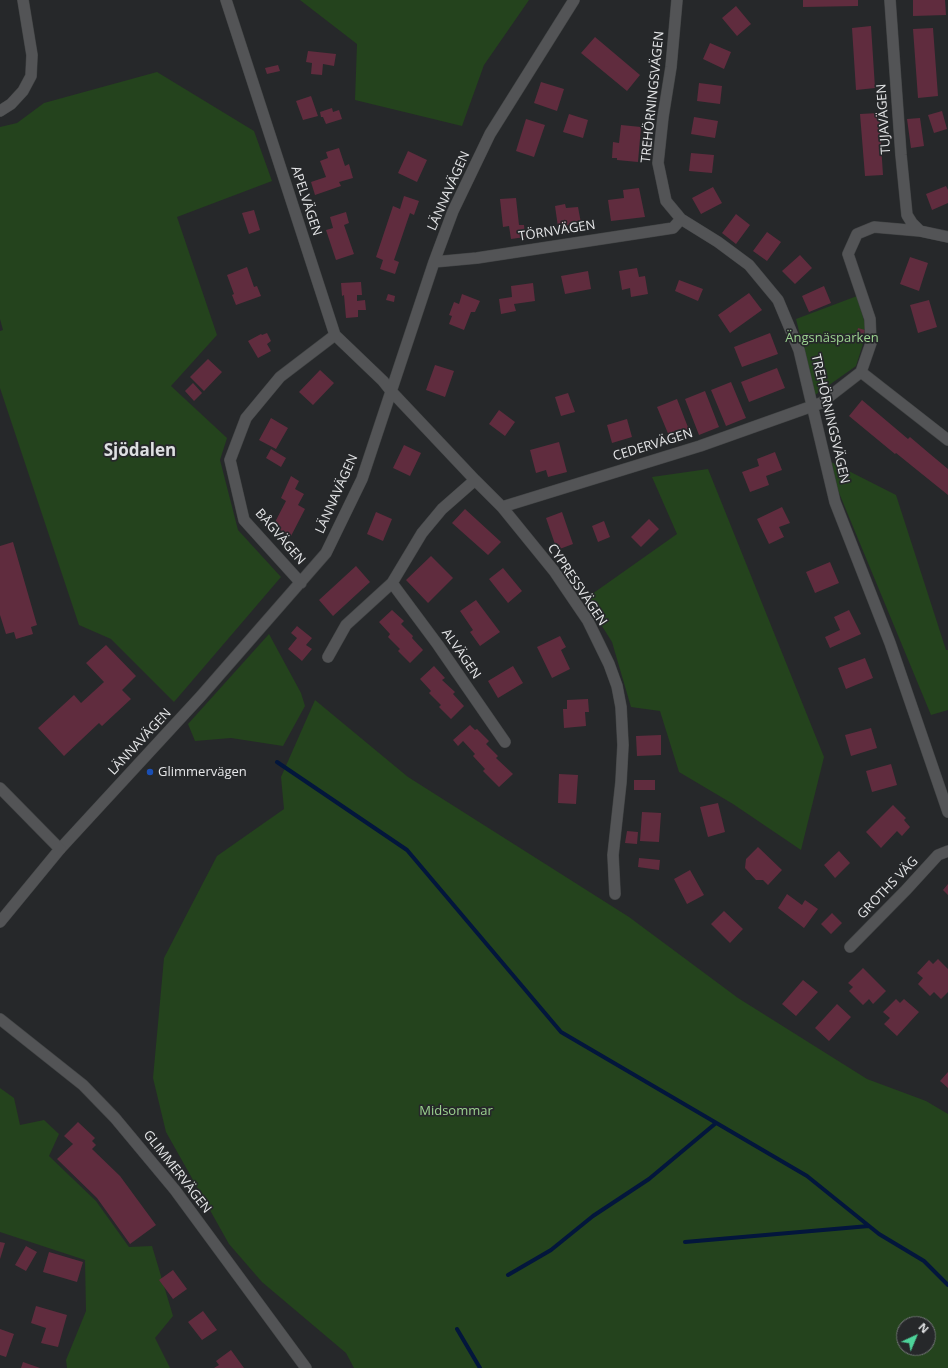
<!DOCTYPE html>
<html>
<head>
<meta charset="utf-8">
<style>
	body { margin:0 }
	#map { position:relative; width:948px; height:1368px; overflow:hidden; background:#26282a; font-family:"Open Sans",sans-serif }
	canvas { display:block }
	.north { position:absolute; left:896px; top:1316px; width:40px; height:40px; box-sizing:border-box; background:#26282a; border:1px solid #727476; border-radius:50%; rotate:44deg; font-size:11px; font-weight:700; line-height:16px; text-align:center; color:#e5e6e8 }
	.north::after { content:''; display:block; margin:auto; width:14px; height:18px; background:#4dd39a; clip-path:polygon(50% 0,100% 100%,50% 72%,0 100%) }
</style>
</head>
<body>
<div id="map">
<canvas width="948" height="1368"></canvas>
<div class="north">N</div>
</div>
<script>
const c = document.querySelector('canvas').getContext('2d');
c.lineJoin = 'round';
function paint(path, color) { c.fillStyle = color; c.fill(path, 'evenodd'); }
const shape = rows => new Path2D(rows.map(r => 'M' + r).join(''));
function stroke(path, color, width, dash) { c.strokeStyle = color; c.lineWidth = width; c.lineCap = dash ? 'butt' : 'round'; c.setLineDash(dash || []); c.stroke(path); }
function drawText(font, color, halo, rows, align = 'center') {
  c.font = font + ' "Open Sans",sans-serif'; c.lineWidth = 3.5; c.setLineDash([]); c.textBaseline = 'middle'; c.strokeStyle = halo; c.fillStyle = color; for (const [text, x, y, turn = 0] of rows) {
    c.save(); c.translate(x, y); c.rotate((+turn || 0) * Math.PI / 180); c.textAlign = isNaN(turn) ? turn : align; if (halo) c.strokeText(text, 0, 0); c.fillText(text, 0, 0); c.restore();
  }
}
const green = shape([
	[300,0,529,0,484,65,462,126,355,100,357,44],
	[157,72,254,131,272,181,177,217,217,335,171,386,227,438,220,460,238,530,281,577,174,702,111,639,79,625,0,388,0,331,3,330,0,319,0,127,17,123,44,103],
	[857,296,867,331,856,366,815,395,796,319],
	[825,459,896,495,946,650,948,650,948,710,931,715],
	[708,469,824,757,801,850,733,804,679,772,660,711,631,707,612,642,585,599,677,534,652,477],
	[269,634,301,693,305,706,283,746,231,738,195,741,188,724],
	[315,700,408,777,629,917,738,998,867,1079,926,1101,948,1114,948,1368,354,1368,346,1353,262,1282,229,1244,166,1132,153,1078,164,958,217,856,284,809,281,777],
	[904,1324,928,1324,928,1348,904,1348],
	[0,1088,14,1098,20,1125,44,1120,59,1134,49,1156,96,1201,129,1247,152,1246,173,1316,155,1338,170,1368,67,1368,66,1360,86,1311,85,1260,0,1232]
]);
const stream = shape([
	[277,762,407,850,561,1032,807,1176,879,1234,924,1261,948,1285],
	[685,1242,869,1226],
	[508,1275,551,1250,593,1216,649,1179,716,1123],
	[457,1329,480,1368]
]);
const building = shape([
	[803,0,858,0,858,6,803,7],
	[913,0,945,0,946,15,913,16],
	[736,6,751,24,737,36,722,18],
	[871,26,875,88,856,90,852,28],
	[933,28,938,96,918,98,913,29],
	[595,37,640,75,627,91,581,53],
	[710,43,731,52,724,69,703,59],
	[308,51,336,54,334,66,323,64,322,75,311,74,312,63,306,62],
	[278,65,280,71,267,74,265,68],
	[541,82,564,89,557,111,534,103],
	[699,83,722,86,720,104,697,101],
	[311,96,318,116,303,120,296,101],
	[332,108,333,112,339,110,342,119,326,124,323,117,321,117,320,112],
	[942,111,947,129,934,133,928,115],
	[879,113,883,175,865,176,860,114],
	[569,114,588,120,583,138,563,132],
	[694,117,718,121,715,138,691,134],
	[920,118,924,146,911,148,907,119],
	[526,119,545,125,534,157,516,151],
	[621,125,641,127,638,162,617,160,617,158,612,158,613,142,619,143],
	[339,148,345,166,349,164,353,178,339,182,341,186,315,195,311,182,326,177,320,161,328,158,326,152],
	[408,151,427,160,417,182,398,173],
	[691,153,714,155,712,173,689,171],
	[946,186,948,190,948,203,932,210,926,194],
	[713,187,722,203,701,214,692,198],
	[639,188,645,217,611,221,608,200,624,198,623,190],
	[404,196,419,201,414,215,410,213,394,260,399,262,395,274,380,269,383,260,376,257,393,206,400,209],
	[516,198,519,225,524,225,525,237,511,239,509,226,503,227,500,199],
	[565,204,566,208,578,207,581,223,558,227,555,206],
	[254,210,260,230,249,234,242,213],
	[346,212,349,223,344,225,354,254,336,260,326,230,333,228,330,217],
	[736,214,750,225,736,244,722,233],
	[767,232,781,242,767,261,753,251],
	[800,255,812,268,795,284,782,271],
	[910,257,928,263,919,291,900,284],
	[247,267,254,287,257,286,261,296,236,305,232,295,234,294,227,275],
	[637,268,639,277,645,276,648,294,631,297,630,288,622,290,619,271],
	[588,271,591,289,565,294,561,276],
	[679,280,703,289,698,301,675,291],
	[361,282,362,295,357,295,357,301,365,300,366,310,358,310,358,317,346,318,344,295,342,296,341,283],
	[533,283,535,301,514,304,516,311,501,314,499,299,512,297,511,286],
	[824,286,831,303,809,312,802,296],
	[749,293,762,310,730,333,718,315],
	[388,294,395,296,394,302,386,300],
	[462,294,480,301,475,312,471,312,464,330,449,324,452,316,449,315,454,302,459,304],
	[929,300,937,327,918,333,910,305],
	[858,328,865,330,863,339,856,337],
	[267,333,271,341,267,344,271,351,258,358,248,341,261,334,262,335],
	[770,333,778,354,742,367,734,347],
	[208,359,222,372,204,391,190,377],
	[435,365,454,371,445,397,426,390],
	[777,368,785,388,749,402,741,382],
	[320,370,334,383,313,405,299,392],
	[731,382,746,418,726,426,711,390],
	[193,383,202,393,194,401,185,391],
	[705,391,719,427,699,435,685,399],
	[568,393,575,412,561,416,555,397],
	[677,399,691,435,672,443,657,407],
	[862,400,908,439,910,437,930,454,917,470,896,453,895,454,849,416],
	[499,410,515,422,505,436,489,424],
	[271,418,288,428,276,449,259,440],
	[627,419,632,437,612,443,607,425],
	[559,442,567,472,548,477,546,470,536,473,530,450],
	[404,445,421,453,410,476,393,468],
	[271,449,286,458,281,467,266,458],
	[775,452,782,470,766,476,769,485,750,492,742,472,759,466,757,459],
	[930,454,948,469,948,495,917,470],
	[291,476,299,481,295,489,304,494,298,505,305,509,291,536,273,526,286,501,281,498],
	[782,507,790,523,779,527,784,537,769,544,757,519],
	[465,509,501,542,488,555,452,523],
	[376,512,392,519,383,541,367,534],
	[562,512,573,544,557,550,546,518],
	[649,519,659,529,641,547,631,537],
	[604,521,610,537,598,542,592,526],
	[13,542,37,625,31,627,33,634,16,639,14,632,6,634,0,615,0,546],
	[431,556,453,578,428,603,406,580],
	[830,562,839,583,815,593,806,572],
	[356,566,370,582,333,616,319,600],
	[503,568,522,591,508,603,489,579],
	[476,600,500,632,480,646,470,632,473,630,460,611],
	[392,610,404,621,401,624,413,636,412,638,423,650,410,663,398,651,400,649,388,637,390,634,379,622],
	[849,610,861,634,830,648,825,637,840,630,834,617],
	[297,626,312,638,306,645,312,649,302,661,288,649,297,638,291,633],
	[560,636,566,647,561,650,570,669,552,678,537,647],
	[106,645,136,676,122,690,131,699,102,726,99,723,64,756,38,728,74,695,81,703,104,682,86,663],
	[865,658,873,678,846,689,838,668],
	[434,666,445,678,442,680,455,692,453,694,464,706,451,719,439,707,441,705,429,693,431,691,420,679],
	[513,666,523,683,498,698,488,681],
	[588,699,589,712,585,712,586,726,564,728,563,709,567,709,567,700],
	[470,725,475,730,477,729,489,741,486,744,498,756,496,758,513,774,499,787,483,771,485,769,473,756,475,754,463,741,458,746,453,740],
	[871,728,877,748,851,756,845,735],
	[661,735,661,755,637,756,636,736],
	[891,764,897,785,872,792,866,771],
	[559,774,578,775,576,804,558,803],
	[634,780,655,780,655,790,634,790],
	[718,803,725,832,708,837,700,807],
	[893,805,906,818,904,820,910,827,902,836,897,831,881,848,866,832],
	[642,812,661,813,659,842,640,841],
	[627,831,638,832,637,844,625,843],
	[758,847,782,870,768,885,763,880,756,880,745,868,746,859],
	[839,851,850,863,835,878,824,865],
	[639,858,660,860,659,870,638,867],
	[690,870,704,895,687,904,674,879],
	[948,884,948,895,943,890],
	[787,894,802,905,805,900,818,909,804,928,778,908],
	[724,911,743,929,730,943,711,924],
	[832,913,842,923,831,934,821,924],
	[938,959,948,969,948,992,941,999,934,992,930,996,918,984,923,978,917,973,929,960,933,964],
	[863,968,886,991,873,1004,869,999,863,1005,849,991,853,987,848,983],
	[803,980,818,992,796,1016,782,1004],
	[896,999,900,1003,904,999,919,1012,897,1036,884,1024,890,1018,883,1012],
	[837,1004,851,1017,829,1041,815,1028],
	[948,1072,948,1088,940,1081],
	[78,1122,95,1138,92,1141,96,1145,92,1149,120,1176,156,1225,130,1244,97,1198,57,1159,73,1144,64,1136],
	[0,1242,5,1243,0,1259],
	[26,1246,37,1252,26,1271,15,1265],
	[49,1252,83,1262,77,1282,43,1272],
	[173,1270,187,1289,173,1299,159,1280],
	[36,1306,67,1315,58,1347,41,1343,46,1328,31,1323],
	[203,1311,217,1330,202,1340,188,1322],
	[0,1329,14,1334,6,1357,0,1355],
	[231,1350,244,1368,214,1368,219,1365,216,1361],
	[23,1362,40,1368,21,1368]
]);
const minor = shape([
	[226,0,335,335,383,381,391,391,475,480,502,507,554,571,588,621,609,664,617,686,621,707,623,745,621,782,613,855,615,894],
	[677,0,671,67,663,117,658,163,666,201,681,219,718,242,749,265,778,300,799,350,835,502,890,643,948,812],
	[890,0,901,155,907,215,912,223,920,231],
	[0,111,11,104,23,91,31,76,32,55,23,0],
	[434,262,477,258,673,228,681,219],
	[861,372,948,440],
	[502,507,700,446,821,403,861,372,871,343,870,319,848,254,857,234,874,227,920,231,948,237],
	[301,583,244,520,230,460,246,418,280,377,335,335],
	[392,583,438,645,505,742],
	[328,657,346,625,392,583,422,533,442,509,475,480],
	[60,849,201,696,326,553,362,479,434,262,453,211,490,134,574,0],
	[850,947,906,890,938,855,948,851],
	[0,1019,83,1085,115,1118,175,1190,306,1368]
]);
const secondary = shape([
	[0,788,60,849,0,922]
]);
const markers = [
	[150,772,4,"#1a4fb4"]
];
const streetNames = [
	["TREHÖRNINGSVÄGEN",653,97,-84],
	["TUJAVÄGEN",884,119,-94],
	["LÄNNAVÄGEN",449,191,-66],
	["APELVÄGEN",306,201,72],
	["TÖRNVÄGEN",557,231,-9],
	["TREHÖRNINGSVÄGEN",830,419,77],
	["CEDERVÄGEN",653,445,-17],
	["LÄNNAVÄGEN",337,494,-66],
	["BÅGVÄGEN",280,537,49],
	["CYPRESSVÄGEN",577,585,56],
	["ALVÄGEN",461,654,55],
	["LÄNNAVÄGEN",140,742,-47],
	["GROTHS VÄG",888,888,-46],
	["GLIMMERVÄGEN",177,1172,52]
];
const parkNames = [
	["Ängsnäsparken",832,338],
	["Midsommar",456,1111]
];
const poiNames = [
	["Glimmervägen",158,772]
];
const districtNames = [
	["Sjödalen",140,451]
];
paint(green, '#24431d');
stroke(stream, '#03163c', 4);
paint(building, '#602c3e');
stroke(minor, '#424445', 12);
stroke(secondary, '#424445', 12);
stroke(minor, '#535456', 11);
stroke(secondary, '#535456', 11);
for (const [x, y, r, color] of markers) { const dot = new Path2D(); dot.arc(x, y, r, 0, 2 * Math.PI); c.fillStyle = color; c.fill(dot); stroke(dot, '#26282a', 1.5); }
drawText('13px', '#e5e6e8', '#26282a', streetNames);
drawText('13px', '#9cd390', '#26282a', parkNames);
drawText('13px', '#e5e6e8', '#26282a', poiNames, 'left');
drawText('bold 17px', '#dee0e2', '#26282a', districtNames);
</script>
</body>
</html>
